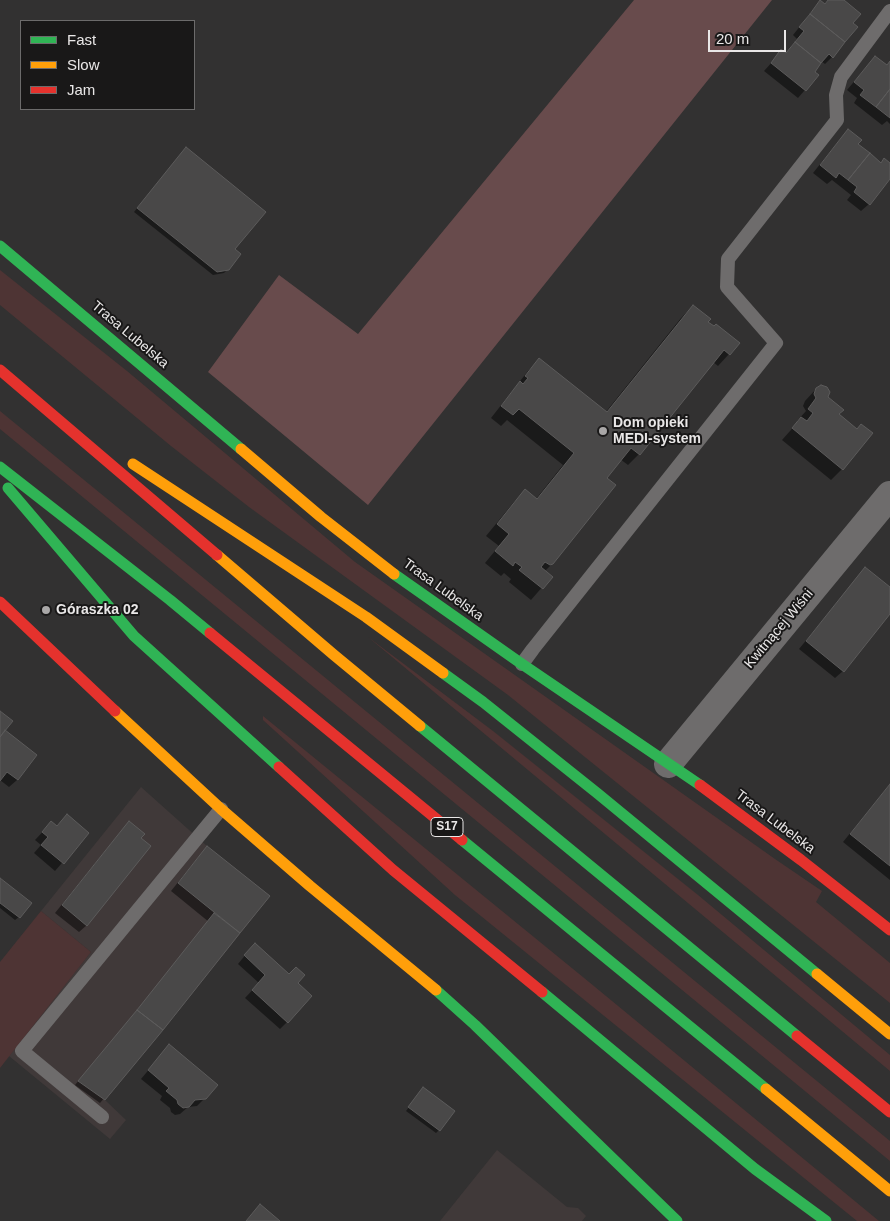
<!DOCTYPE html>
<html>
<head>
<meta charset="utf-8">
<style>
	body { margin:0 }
	#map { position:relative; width:890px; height:1221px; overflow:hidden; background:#323131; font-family:Arial,sans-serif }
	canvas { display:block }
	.legend { position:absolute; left:20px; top:20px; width:175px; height:90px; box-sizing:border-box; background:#191818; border:1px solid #6c6b6b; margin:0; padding:6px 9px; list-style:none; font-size:15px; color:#e9e7e7 }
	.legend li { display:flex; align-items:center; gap:10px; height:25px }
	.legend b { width:25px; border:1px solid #6c6b6b }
	.scale { position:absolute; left:708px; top:30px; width:78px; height:22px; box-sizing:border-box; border:2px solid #e9e7e7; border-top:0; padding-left:6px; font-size:15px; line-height:18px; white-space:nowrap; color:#e9e7e7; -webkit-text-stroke:4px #191818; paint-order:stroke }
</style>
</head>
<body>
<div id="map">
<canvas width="890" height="1221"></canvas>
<ul class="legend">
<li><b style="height:6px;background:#30b455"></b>Fast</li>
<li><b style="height:6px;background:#ff9f0a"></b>Slow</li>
<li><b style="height:6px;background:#e5322d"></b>Jam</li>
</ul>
<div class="scale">20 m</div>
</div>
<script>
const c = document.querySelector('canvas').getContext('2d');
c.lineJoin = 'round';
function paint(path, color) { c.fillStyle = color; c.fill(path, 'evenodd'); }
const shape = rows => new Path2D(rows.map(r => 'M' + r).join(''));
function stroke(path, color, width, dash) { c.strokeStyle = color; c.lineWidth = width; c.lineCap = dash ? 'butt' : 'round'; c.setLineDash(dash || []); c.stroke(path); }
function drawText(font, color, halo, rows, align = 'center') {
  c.font = font + ' Arial,sans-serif'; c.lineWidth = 4; c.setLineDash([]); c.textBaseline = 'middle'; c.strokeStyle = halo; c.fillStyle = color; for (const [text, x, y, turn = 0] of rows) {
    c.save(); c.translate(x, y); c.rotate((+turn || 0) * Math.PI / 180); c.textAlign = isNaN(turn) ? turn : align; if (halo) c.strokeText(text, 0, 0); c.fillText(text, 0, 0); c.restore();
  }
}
const built = shape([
	[141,787,207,846,270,896,163,1030,105,1100,126,1120,110,1139,9,1056,91,952,41,911],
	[497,1150,567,1207,578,1208,586,1216,582,1221,440,1221]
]);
const green = shape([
	[0,270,127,371,355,562,775,859,822,891,816,902,890,963,890,1003,508,695,249,507,171,446,0,305],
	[0,411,890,1141,890,1161,0,429],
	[368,637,493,731,698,895,890,1055,890,1071],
	[263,716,589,982,879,1221,857,1221,455,895,263,720],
	[41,911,91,952,0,1068,0,962]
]);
const forest = shape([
	[634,0,772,0,368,505,208,372,279,275,358,334]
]);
const shadow = shape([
	[828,0,842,0,851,24,832,57,825,64,821,61,813,72,817,76,798,98,764,71,782,51,785,54,797,39,793,35,813,10,820,2,824,5],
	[890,63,890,124,887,121,882,125,854,103,857,98,847,90,868,65,887,66],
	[841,138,857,145,880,164,890,164,890,177,869,204,861,211,847,200,851,195,832,180,827,184,813,173],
	[183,152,233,250,228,269,224,273,213,275,134,212],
	[693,306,706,322,729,354,718,366,713,362,639,454,628,465,620,459,605,478,552,564,544,572,551,577,531,600,509,582,511,579,504,573,501,576,485,563,499,546,486,536,514,502,525,490,536,499,563,465,507,420,501,426,491,418,528,371,539,360,605,413,681,318],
	[816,389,827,397,838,415,842,469,831,480,782,440,798,422,797,421,806,411,803,406,805,401],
	[858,577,890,589,890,612,843,671,835,678,799,649],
	[0,713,4,731,36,755,17,780,9,787,0,780],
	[890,784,890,880,843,842],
	[67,816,88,833,55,871,34,853,41,845,35,840,51,823,56,827],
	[129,823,87,925,79,932,55,913,122,830],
	[208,847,268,896,162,1030,100,1103,75,1085,134,1015,209,922,171,891,200,855],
	[0,880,19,917,15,920,0,908],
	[247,953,296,983,287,1022,280,1029,245,998,259,983,238,964],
	[162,1054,205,1098,197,1106,188,1107,180,1114,175,1115,171,1112,170,1108,160,1100,162,1096,141,1079],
	[420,1093,439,1130,436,1133,406,1111]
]);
const building = shape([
	[820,0,825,4,828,0,844,0,861,14,853,23,858,27,845,42,810,14,820,0],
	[810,14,845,42,833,58,829,54,821,63,795,42,804,31,799,27,810,14],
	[795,42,821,63,815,72,819,75,806,91,771,63,781,49,786,53,795,42],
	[875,56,887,65,890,61,890,89,876,107,860,95,864,90,854,82,875,56],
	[890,89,890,118,876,107,890,89],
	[848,129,862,140,858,144,870,153,848,180,839,173,836,178,820,165,848,129],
	[186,147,266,212,235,249,241,254,229,270,217,272,137,208,186,147],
	[870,153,881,163,884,158,890,163,890,179,870,205,854,192,857,187,848,180,870,153],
	[693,305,711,319,708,322,714,326,716,324,740,343,730,355,724,350,640,455,631,448,607,478,616,485,553,564,550,565,545,562,541,567,553,577,543,589,519,570,522,567,515,562,513,566,495,551,509,534,497,524,525,489,537,499,574,453,519,409,513,415,501,406,520,381,523,384,528,378,525,376,539,358,607,412,693,305],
	[821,385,827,387,830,392,828,397,844,410,839,414,857,429,861,424,873,433,843,470,792,428,801,417,807,421,813,413,808,409,816,398,814,394,816,388,821,385],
	[865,567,890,587,890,614,844,672,806,641,865,567],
	[0,711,13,721,0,737,0,711],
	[5,730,37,755,18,780,7,772,0,781,0,737,5,730],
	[890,784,890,866,850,834,890,784],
	[67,814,89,833,64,864,41,845,48,837,42,832,51,821,57,826,67,814],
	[129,821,145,834,141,838,151,846,87,926,62,905,129,821],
	[207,846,270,896,240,933,178,883,207,846],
	[0,878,32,903,20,918,0,903,0,878],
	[214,913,240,933,163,1030,137,1010,214,913],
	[255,943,289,974,296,967,305,975,298,983,312,996,288,1023,252,990,265,975,244,955,255,943],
	[137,1010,163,1030,105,1100,78,1081,137,1010],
	[169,1044,218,1085,206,1099,195,1100,189,1107,183,1108,178,1104,177,1100,166,1091,169,1088,148,1070,169,1044],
	[423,1087,455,1111,440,1131,408,1107,423,1087],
	[260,1204,280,1221,246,1221,260,1204]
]);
const lane = shape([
	[522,664,533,649,776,343,727,287,728,259,837,120,836,95,841,77,890,11],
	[102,1117,22,1051,221,809]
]);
const street = shape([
	[668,764,890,495]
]);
const fast = shape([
	[0,246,241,449],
	[0,467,170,600,210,633],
	[8,488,134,636,279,767],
	[394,574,519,662,700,785],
	[443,673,483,702,597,793,817,974],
	[420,726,797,1036],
	[462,840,766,1089],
	[436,990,475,1025,677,1221],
	[542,992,755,1169,826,1221]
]);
const slow = shape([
	[241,449,321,517,394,574],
	[133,464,366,617,443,673],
	[217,555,334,655,420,726],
	[115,711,221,809,310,886,436,990],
	[817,974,890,1034],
	[766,1089,890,1191]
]);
const jam = shape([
	[0,370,217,555],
	[0,602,115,711],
	[210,633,462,840],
	[279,767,393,870,542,992],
	[700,785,801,860,890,930],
	[797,1036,890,1112]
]);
const markers = [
	[603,431,5,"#a9a7a7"],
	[46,610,5,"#a9a7a7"]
];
const shields = [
	[447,827,32]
];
const shieldNames = [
	["S17",447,827]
];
const streetNames = [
	["Trasa Lubelska",130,335,40],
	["Trasa Lubelska",443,590,36],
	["Kwitnącej Wiśni",779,629,-50],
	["Trasa Lubelska",775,822,37]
];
const poiNames = [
	["Dom opieki",613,423],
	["MEDI-system",613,439],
	["Góraszka 02",56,610]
];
paint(built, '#403939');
paint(green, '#4e3434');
paint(forest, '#684b4c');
paint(shadow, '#0007');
paint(building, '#494848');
stroke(building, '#5c5b5b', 1);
stroke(lane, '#6e6c6c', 14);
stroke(street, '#6e6c6c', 28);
stroke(fast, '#30b455', 11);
stroke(slow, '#ff9f0a', 11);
stroke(jam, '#e5322d', 11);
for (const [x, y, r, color] of markers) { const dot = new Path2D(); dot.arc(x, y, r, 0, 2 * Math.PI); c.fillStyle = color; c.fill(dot); stroke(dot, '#191818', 2); }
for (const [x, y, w] of shields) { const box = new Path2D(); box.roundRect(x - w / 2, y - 9.5, w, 19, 4); c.fillStyle = '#191818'; c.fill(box); stroke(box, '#e9e7e7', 1); }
drawText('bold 12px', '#e9e7e7', null, shieldNames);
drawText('14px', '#e9e7e7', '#191818', streetNames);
drawText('bold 14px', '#e9e7e7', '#191818', poiNames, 'left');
</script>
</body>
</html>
